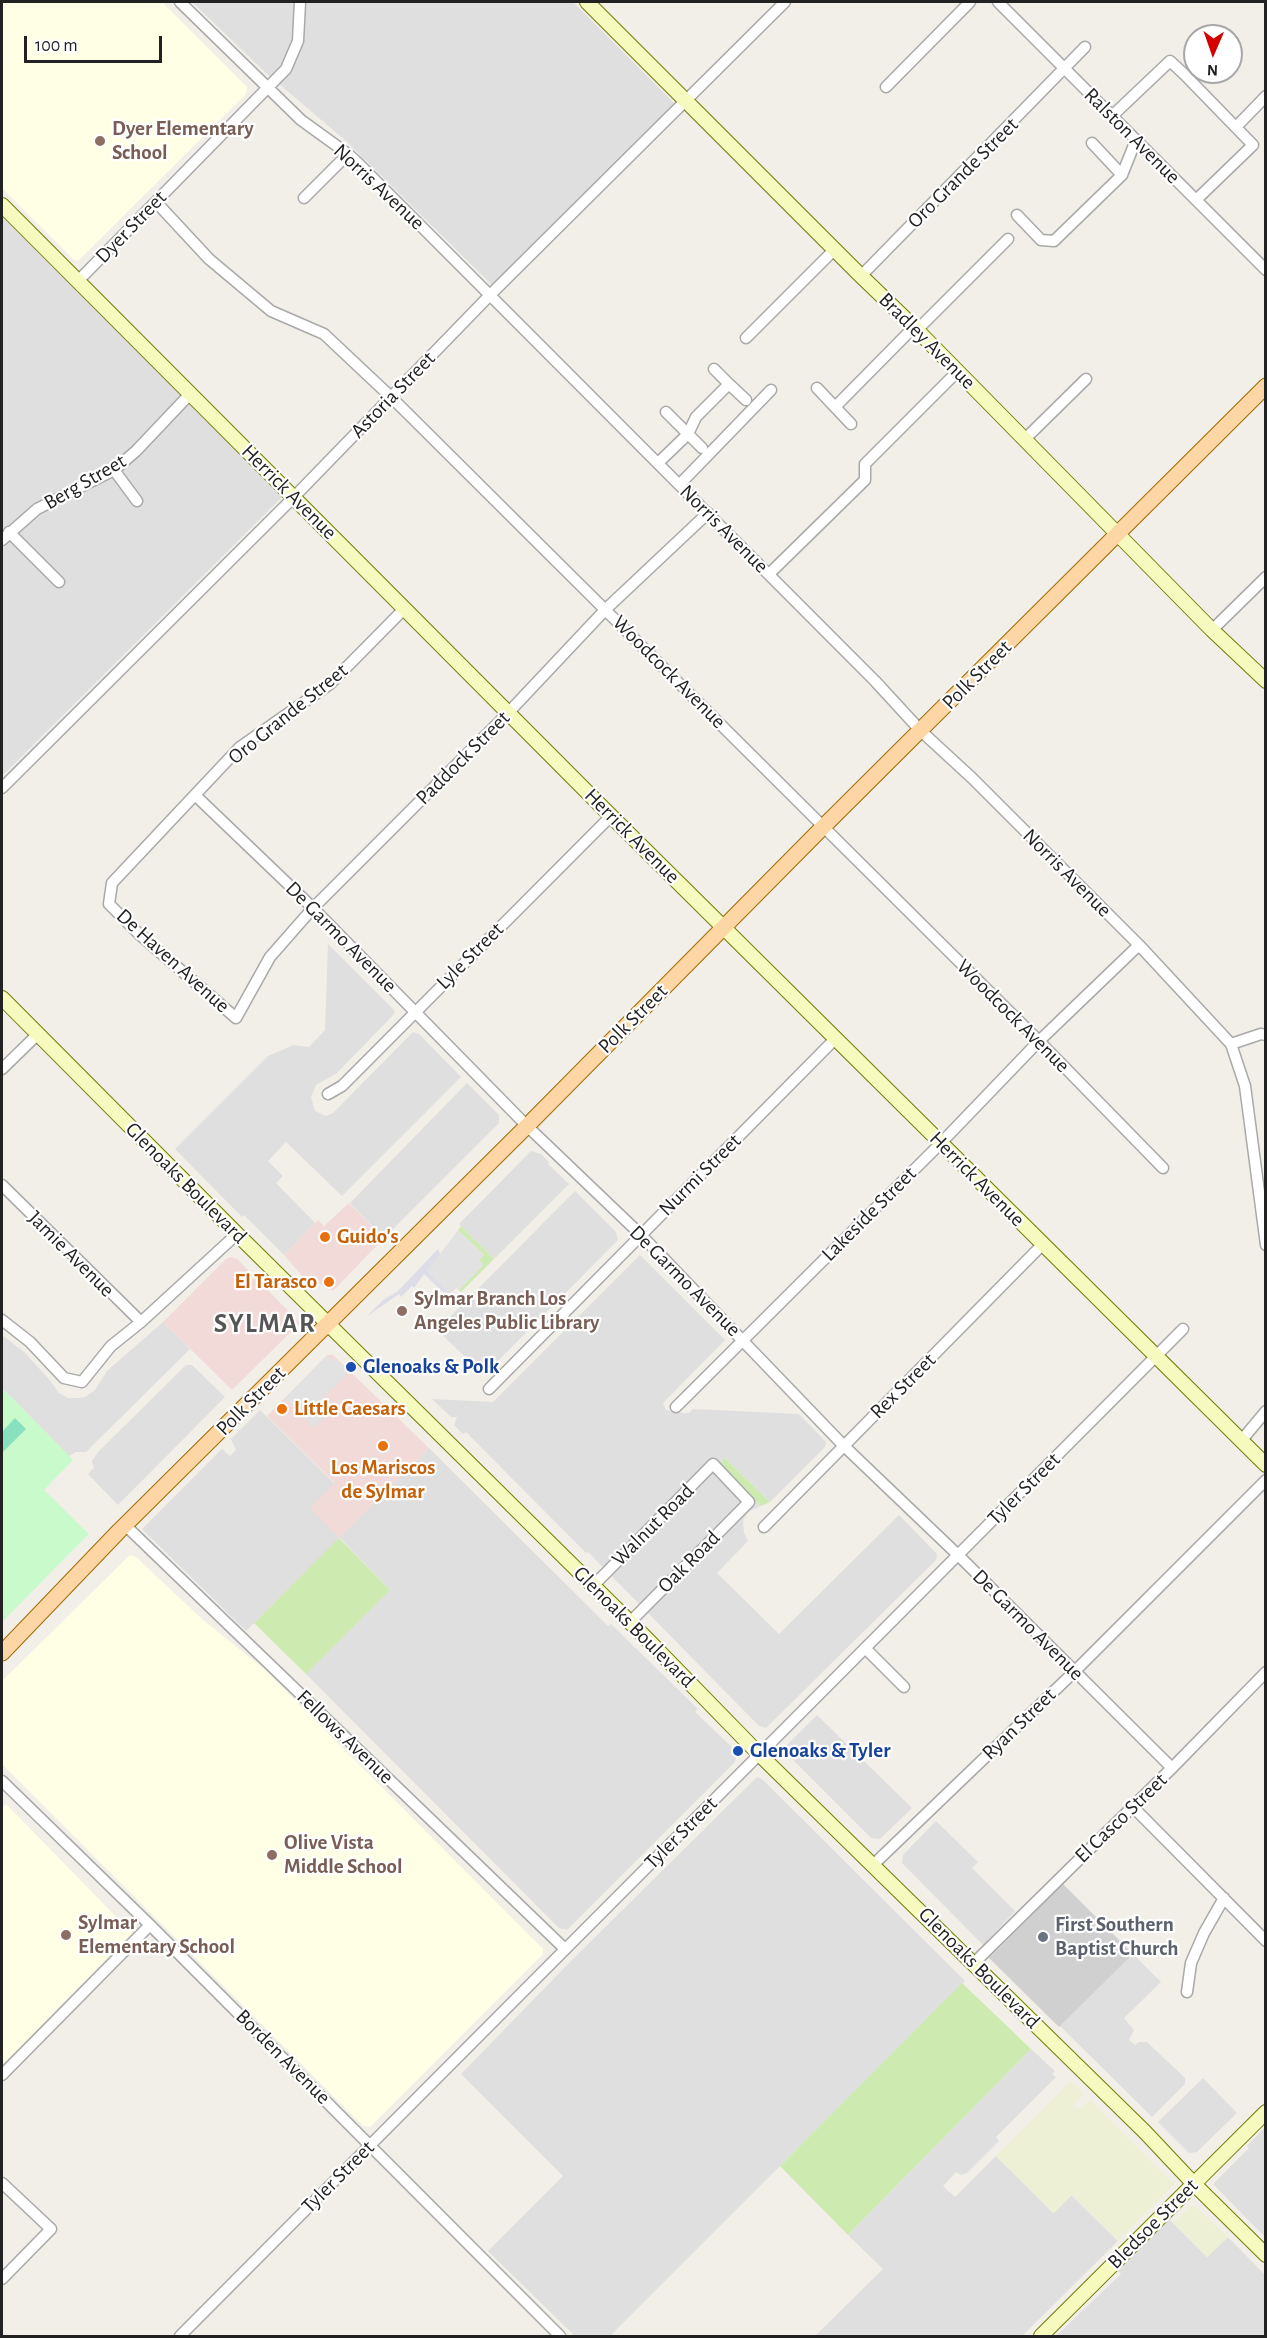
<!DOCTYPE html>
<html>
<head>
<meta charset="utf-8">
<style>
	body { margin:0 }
	#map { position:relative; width:1267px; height:2338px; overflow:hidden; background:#f2efe9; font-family:"Alegreya Sans",sans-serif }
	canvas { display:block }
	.frame { position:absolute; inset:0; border:3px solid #222; pointer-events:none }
	.north { position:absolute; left:1183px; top:24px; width:60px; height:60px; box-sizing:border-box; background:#fff; border:2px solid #a7a7a7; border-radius:50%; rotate:182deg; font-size:16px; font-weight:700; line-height:24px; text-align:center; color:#222 }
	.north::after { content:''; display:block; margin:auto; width:21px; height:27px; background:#d40000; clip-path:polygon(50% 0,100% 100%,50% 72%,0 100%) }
	.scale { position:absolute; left:24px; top:36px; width:138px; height:27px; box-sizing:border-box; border:3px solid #222; border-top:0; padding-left:8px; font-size:18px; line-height:21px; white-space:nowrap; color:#222; -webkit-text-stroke:4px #fff; paint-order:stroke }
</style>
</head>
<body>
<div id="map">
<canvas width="1267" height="2338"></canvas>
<div class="frame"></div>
<div class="north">N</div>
<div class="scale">100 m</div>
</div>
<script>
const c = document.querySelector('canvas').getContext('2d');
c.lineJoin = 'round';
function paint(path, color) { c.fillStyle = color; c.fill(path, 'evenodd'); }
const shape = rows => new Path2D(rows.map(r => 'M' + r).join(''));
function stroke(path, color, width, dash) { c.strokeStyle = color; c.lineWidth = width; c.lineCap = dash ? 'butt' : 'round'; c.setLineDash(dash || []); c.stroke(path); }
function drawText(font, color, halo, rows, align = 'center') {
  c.font = font + ' "Alegreya Sans",sans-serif'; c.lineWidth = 4.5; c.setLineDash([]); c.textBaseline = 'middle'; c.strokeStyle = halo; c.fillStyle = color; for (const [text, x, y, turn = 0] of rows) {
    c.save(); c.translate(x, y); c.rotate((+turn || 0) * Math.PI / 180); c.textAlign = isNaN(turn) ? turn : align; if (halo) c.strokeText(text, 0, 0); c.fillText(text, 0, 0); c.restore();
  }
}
const residential = shape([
	[192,2,573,2,675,104,492,285,346,141,265,72],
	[2,217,283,496,2,776],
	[328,944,394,1010,395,1013,337,1073,316,1085,311,1097,315,1111,326,1116,333,1113,413,1032,419,1034,461,1077,342,1196,286,1142,268,1161,283,1176,276,1183,315,1223,284,1255,244,1215,242,1217,175,1149,268,1056,294,1045,309,1047,325,1030],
	[467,1083,499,1115,499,1123,384,1238,350,1203],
	[531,1151,541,1154,549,1162,548,1164,569,1184,494,1259,459,1224],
	[575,1191,616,1232,618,1240,484,1375,437,1330],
	[640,1255,725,1340,663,1403,666,1410,683,1413,689,1413,693,1409,799,1414,826,1442,825,1447,770,1502,725,1458,718,1465,761,1506,748,1512,743,1520,744,1533,748,1541,717,1573,779,1634,899,1515,937,1554,936,1560,766,1728,759,1726,588,1552,586,1553,466,1432,463,1434,454,1425,457,1417,451,1417,432,1399,493,1402],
	[163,1322,190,1349,86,1452,76,1452,69,1456,2,1388,2,1335,24,1352,48,1378,59,1393,68,1398,78,1398,85,1397,95,1390,107,1371],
	[186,1365,192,1365,225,1397,118,1505,88,1474,94,1468,92,1461,98,1452],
	[260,1410,335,1484,339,1537,429,1448,608,1626,611,1624,698,1709,695,1712,736,1751,737,1755,735,1762,567,1930,559,1928,306,1674,390,1590,340,1538,246,1631,142,1529,222,1449,230,1456,236,1450,231,1439],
	[817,1715,912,1808,880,1839,871,1838,786,1753,786,1746],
	[757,1777,762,1779,965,1981,610,2336,575,2336,488,2251,563,2176,461,2074,573,1959],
	[936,1821,978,1862,972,1868,1015,1911,983,1945,902,1863,903,1855],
	[1133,1954,1161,1982,1124,2018,1134,2030,1129,2040,1135,2045,1139,2042,1147,2042,1185,2078,1185,2084,1152,2117,1060,2026],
	[1031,2049,1055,2071,1052,2074,1056,2077,996,2137,999,2141,967,2173,961,2175,956,2172,943,2186,955,2197,996,2156,1053,2213,1071,2195,1118,2241,1022,2336,815,2336,883,2269,848,2235],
	[1203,2078,1237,2113,1197,2152,1189,2153,1158,2122],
	[1265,2127,1265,2237,1213,2184,1249,2148,1247,2146],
	[1169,2219,1207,2257,1228,2237,1265,2275,1265,2336,1056,2336,1121,2274,1117,2270]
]);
const commercial = shape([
	[349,1203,384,1238,334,1290,326,1289,319,1283,315,1287,310,1285,284,1255,318,1220,324,1226],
	[231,1257,237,1259,300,1323,232,1390,163,1322,226,1259],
	[327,1355,333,1355,429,1448,339,1538,310,1508,335,1483,267,1416]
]);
const education = shape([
	[2,2,162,2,247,87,246,94,78,261,73,259,2,188],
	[130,1555,136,1557,203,1620,263,1668,543,1949,543,1954,370,2127,363,2126,2,1764,2,1681],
	[6,1804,132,1933,2,2065,2,1808]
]);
const religious = shape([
	[1063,1884,1133,1954,1059,2027,989,1958]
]);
const farmland = shape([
	[1071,2081,1084,2093,1073,2105,1078,2109,1091,2100,1174,2184,1118,2241,1072,2195,1054,2213,996,2156],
	[1191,2206,1195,2206,1228,2237,1207,2257,1173,2223]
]);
const grass = shape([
	[461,1226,494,1259,461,1292,459,1290,483,1265,479,1260,484,1255,458,1230],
	[725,1458,770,1502,761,1506,718,1465],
	[339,1538,390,1590,306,1674,254,1623],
	[962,1983,1031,2049,848,2235,780,2166]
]);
const park = shape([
	[2,1388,73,1460,44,1490,89,1534,2,1622]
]);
const pitch = shape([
	[15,1418,26,1429,3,1452,2,1432]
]);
const parking = shape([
	[458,1230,484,1255,479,1260,484,1265,459,1290,456,1288,450,1294,427,1271],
	[330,1357,335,1361,337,1360,349,1372,316,1405,326,1416,314,1428,285,1398,324,1359]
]);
const plaza = shape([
	[438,1249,440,1254,427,1271,450,1294,448,1297,424,1274,414,1288,412,1286,401,1297,399,1294,366,1317,383,1300,397,1292]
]);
const street = shape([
	[180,2,301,120,348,154,357,162,875,681,921,731,972,778,1139,945,1231,1044,1261,1034,1266,1035],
	[998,2,1266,270],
	[886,87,970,2],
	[1112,116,1170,61,1184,74,1253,145,1196,200],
	[1236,127,1266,96],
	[1092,143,1122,175],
	[304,198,348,154],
	[156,202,209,259,271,311,324,334,391,397,1039,1041,1163,1168],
	[1017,215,1041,240,1054,241,1122,175,1136,140],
	[861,276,1085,47],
	[78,281,286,69,298,41,300,2],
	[917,330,1008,239],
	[746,338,834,250],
	[714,369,729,384],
	[817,388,851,424],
	[835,407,914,327],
	[666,412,702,448],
	[1025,439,1086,379],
	[658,463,688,434,696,417,729,384,746,400],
	[114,470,137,501],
	[680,484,771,390],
	[9,532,59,582],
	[2,540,37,509,114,470,136,451,190,394],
	[769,574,865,480,865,464,958,371],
	[405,608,330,684,240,747,112,883,109,904,139,934,236,1018,270,957,313,908,508,713,606,609,708,513],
	[1212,630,1266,577],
	[2,788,294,497,490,295,785,2],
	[196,796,313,908,527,1126,641,1235,844,1446,958,1555,1172,1768],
	[1231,1044,1245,1086,1266,1245],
	[2,1069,38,1034],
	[328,1094,342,1086,611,816],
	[2,1185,141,1322],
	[2,1320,30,1342,64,1378,82,1382,111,1346,141,1322,237,1234],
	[489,1389,835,1039],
	[676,1407,941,1143,1039,1041,1139,945],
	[1241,1441,1266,1411],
	[125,1525,565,1949],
	[764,1527,1042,1245],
	[593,1586,713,1464,749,1502,630,1622],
	[865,1648,904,1687],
	[2,1781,150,1925,560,2336],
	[1132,1806,1266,1941],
	[874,1864,1074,1672,1266,1480],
	[974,1963,1172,1768,1266,1672],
	[1187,1992,1191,1963,1204,1933,1224,1898],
	[2,2075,150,1925],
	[2,2183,51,2229,2,2279],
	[180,2336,1183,1329]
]);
const secondary = shape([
	[587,2,861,276,914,327,1212,630,1266,681],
	[2,205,611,816,1266,1465],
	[2,998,237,1234,645,1637,759,1754,1145,2132,1193,2183,1266,2255],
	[1041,2336,1266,2112]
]);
const primary = shape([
	[2,1653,119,1531,527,1126,823,827,1266,386]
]);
const markers = [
	[100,141,6,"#8d6e63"],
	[325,1237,6,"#e8710a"],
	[329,1282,6,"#e8710a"],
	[402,1311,6,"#8d6e63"],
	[351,1367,6,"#1a4fb4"],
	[282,1409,6,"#e8710a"],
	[383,1446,6,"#e8710a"],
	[738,1751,6,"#1a4fb4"],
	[272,1855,6,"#8d6e63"],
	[66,1935,6,"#8d6e63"],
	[1043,1937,6,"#6b7280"]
];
const educationNames = [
	["Dyer Elementary",112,129],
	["School",112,153],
	["Sylmar Branch Los",414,1299],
	["Angeles Public Library",414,1323],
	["Olive Vista",284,1843],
	["Middle School",284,1867],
	["Sylmar",78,1923],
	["Elementary School",78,1947]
];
const streetNames = [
	["Ralston Avenue",1132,136,45],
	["Oro Grande Street",963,173,-45],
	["Norris Avenue",379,187,43],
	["Dyer Street",131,227,-46],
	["Bradley Avenue",927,341,45],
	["Astoria Street",393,395,-46],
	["Berg Street",85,482,-30],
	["Herrick Avenue",289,492,45],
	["Norris Avenue",724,529,45],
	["Woodcock Avenue",669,672,45],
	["Polk Street",977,675,-45],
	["Oro Grande Street",288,714,-39],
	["Paddock Street",463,758,-45],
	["Herrick Avenue",632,836,45],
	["Norris Avenue",1067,873,45],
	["De Garmo Avenue",341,937,45],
	["Lyle Street",470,956,-45],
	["De Haven Avenue",173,961,42],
	["Woodcock Avenue",1013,1016,45],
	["Polk Street",633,1019,-45],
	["Nurmi Street",700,1175,-45],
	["Herrick Avenue",977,1179,45],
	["Glenoaks Boulevard",186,1183,45],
	["Lakeside Street",869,1214,-45],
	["Jamie Avenue",71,1254,45],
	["De Garmo Avenue",685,1281,45],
	["Rex Street",903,1386,-45],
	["Polk Street",251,1401,-45],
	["Tyler Street",1024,1489,-45],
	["Walnut Road",653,1525,-45],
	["Oak Road",689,1562,-45],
	["De Garmo Avenue",1028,1625,45],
	["Glenoaks Boulevard",634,1627,45],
	["Ryan Street",1019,1724,-44],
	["Fellows Avenue",345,1737,44],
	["El Casco Street",1121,1818,-44],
	["Tyler Street",681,1833,-45],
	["Glenoaks Boulevard",979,1968,45],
	["Borden Avenue",283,2057,45],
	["Tyler Street",338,2177,-45],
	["Bledsoe Street",1153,2224,-45]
];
const foodNames = [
	["Guido's",337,1237],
	["El Tarasco",317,1282,"right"],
	["Little Caesars",294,1409],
	["Los Mariscos",383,1468,"center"],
	["de Sylmar",383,1492,"center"]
];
const transitNames = [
	["Glenoaks & Polk",363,1367],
	["Glenoaks & Tyler",750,1751]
];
const worshipNames = [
	["First Southern",1055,1925],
	["Baptist Church",1055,1949]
];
const districtNames = [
	["SYLMAR",265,1324]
];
paint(residential, '#e0dfdf');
paint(commercial, '#f2dad9');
paint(education, '#ffffe5');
paint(religious, '#d0d0d0');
paint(farmland, '#eef0d5');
paint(grass, '#cdebb0');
paint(park, '#c8facc');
paint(pitch, '#88e0be');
paint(parking, '#e2e2e2');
paint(plaza, '#dddde8');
stroke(street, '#a9a9a9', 13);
stroke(secondary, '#707d05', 16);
stroke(primary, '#a06b00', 17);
stroke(street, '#fff', 10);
stroke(secondary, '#f7fabf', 14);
stroke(primary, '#fcd6a4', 15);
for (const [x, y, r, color] of markers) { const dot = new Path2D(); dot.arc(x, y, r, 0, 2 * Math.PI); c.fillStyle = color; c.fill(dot); stroke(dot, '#fff', 2); }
drawText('bold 21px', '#785e54', '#fff', educationNames, 'left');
drawText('21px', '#222', '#fff', streetNames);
drawText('bold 21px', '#c56008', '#fff', foodNames, 'left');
drawText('bold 21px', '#164399', '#fff', transitNames, 'left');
drawText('bold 21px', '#5b616d', '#fff', worshipNames, 'left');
c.letterSpacing = '1.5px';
drawText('bold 27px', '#555', '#fff', districtNames);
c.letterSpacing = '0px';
</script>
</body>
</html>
